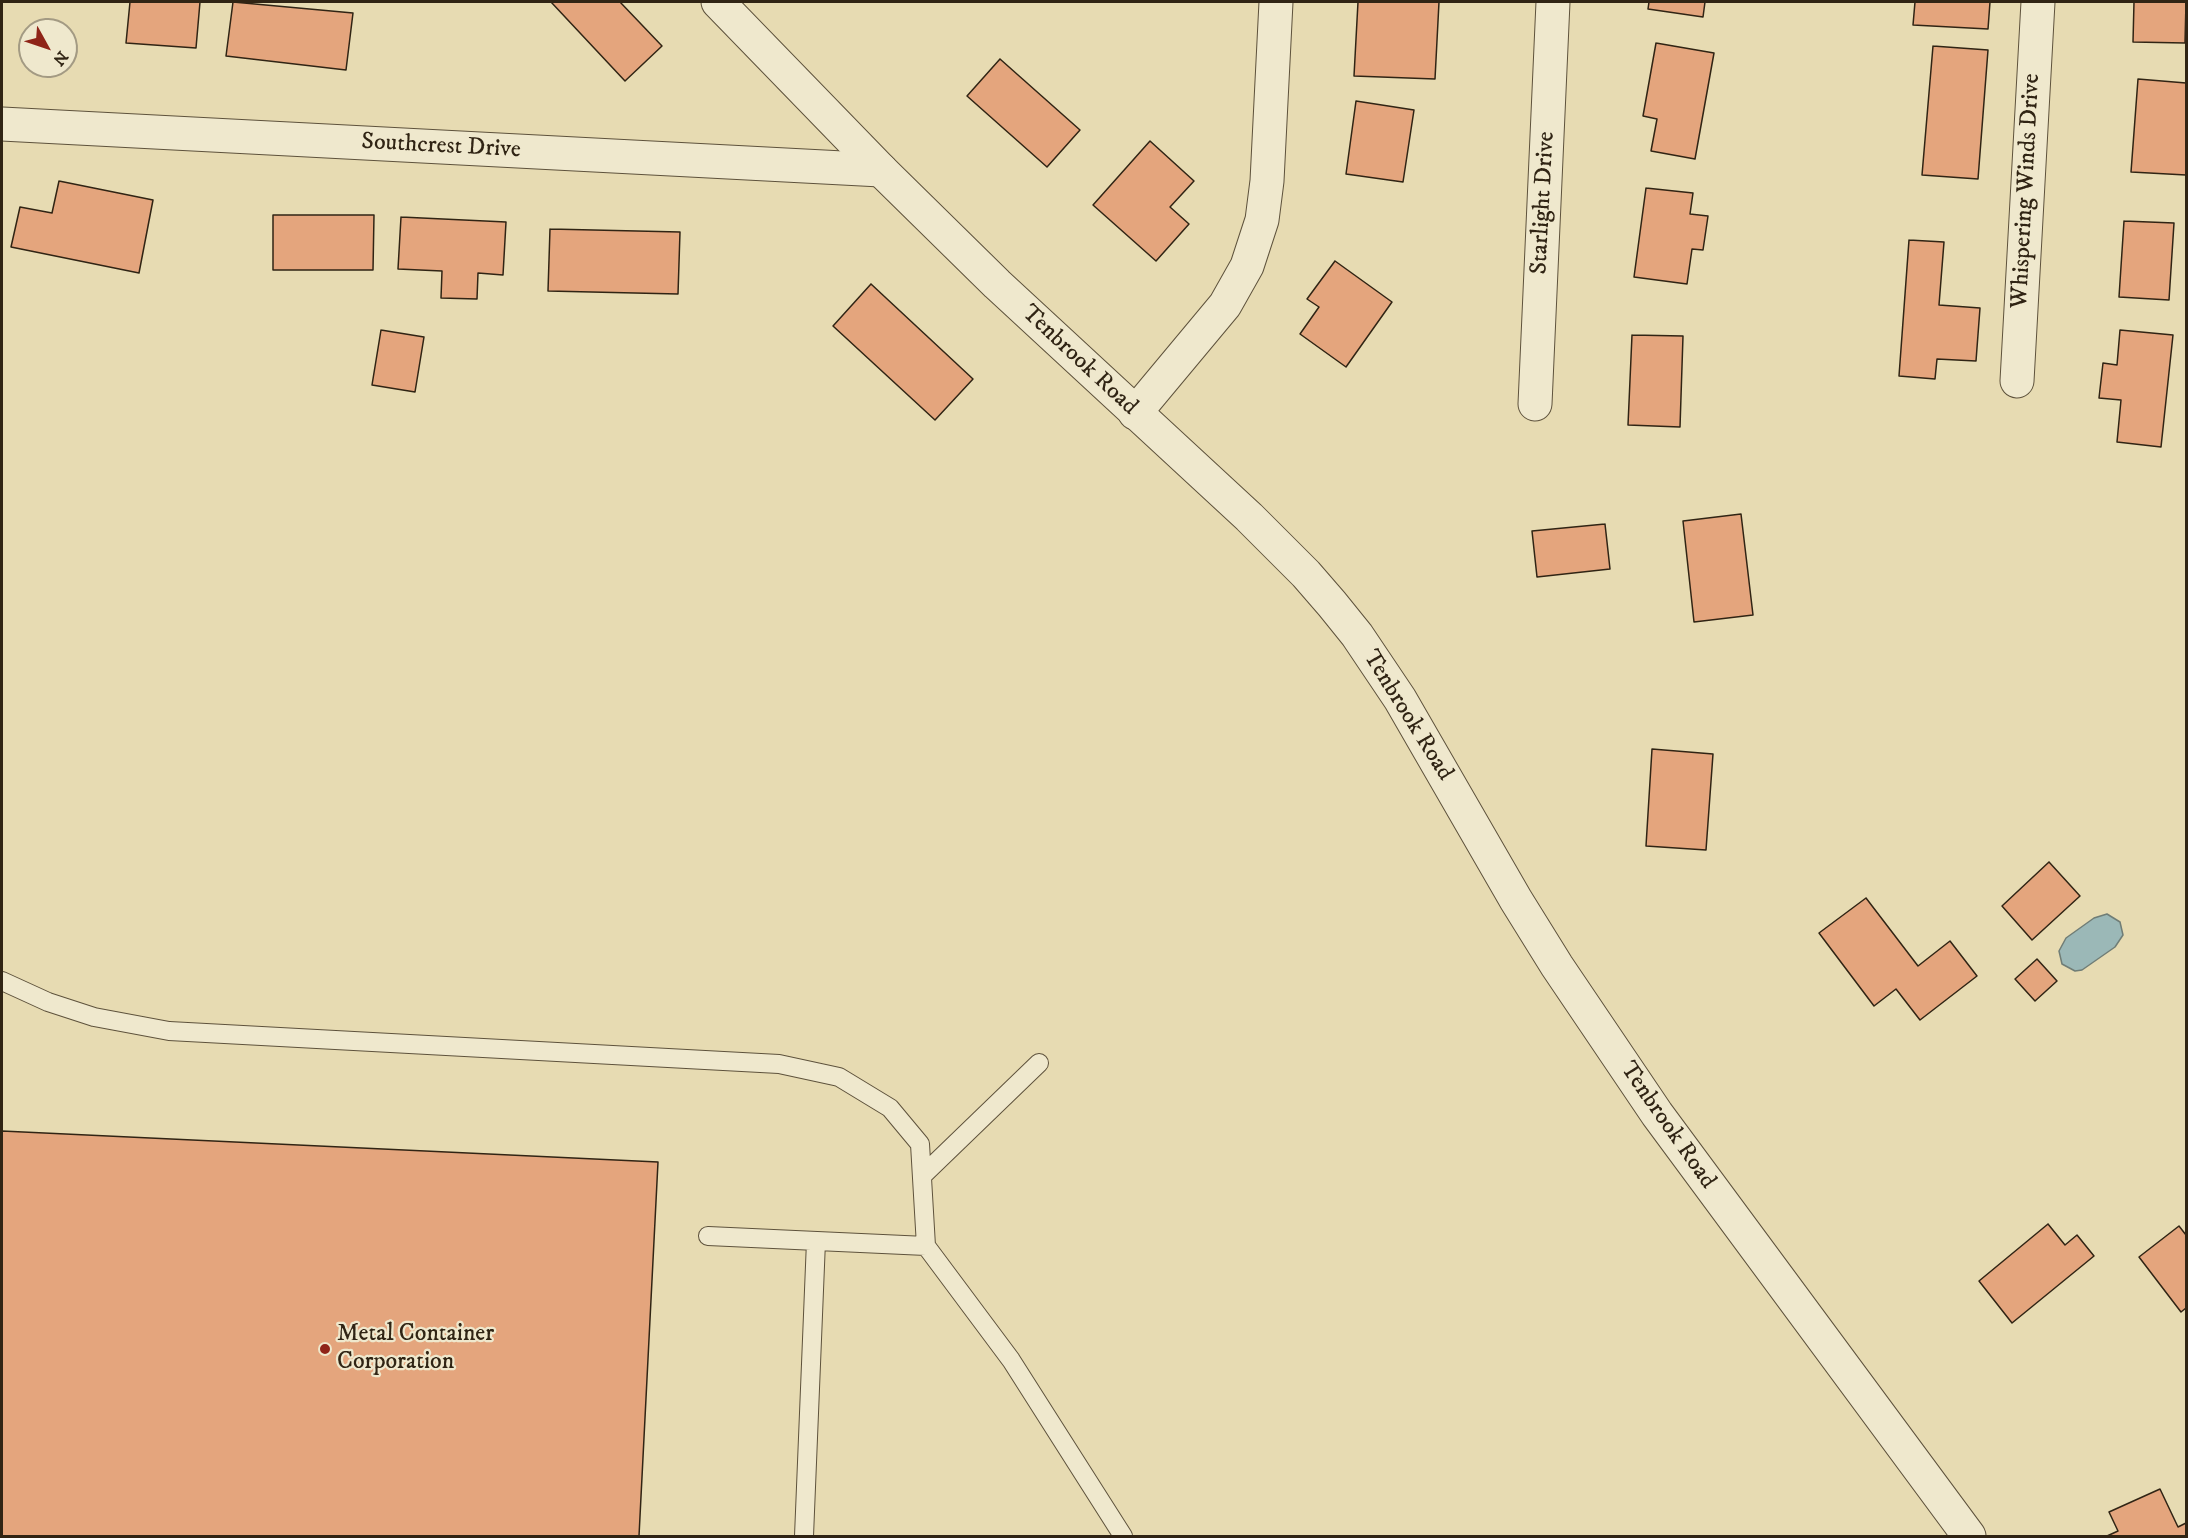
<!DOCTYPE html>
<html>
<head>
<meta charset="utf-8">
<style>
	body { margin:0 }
	#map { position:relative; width:2188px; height:1538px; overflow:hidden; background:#e7dbb2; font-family:"IM FELL DW Pica",serif }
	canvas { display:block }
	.frame { position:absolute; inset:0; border:3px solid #302414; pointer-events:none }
	.north { position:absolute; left:18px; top:18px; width:60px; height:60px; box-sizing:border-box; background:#efe8cd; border:2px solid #a39a83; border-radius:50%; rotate:130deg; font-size:16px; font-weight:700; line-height:24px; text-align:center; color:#302414 }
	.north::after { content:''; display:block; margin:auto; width:21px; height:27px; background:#8f2418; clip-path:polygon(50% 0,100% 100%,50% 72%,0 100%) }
</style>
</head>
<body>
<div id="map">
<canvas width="2188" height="1538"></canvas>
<div class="frame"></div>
<div class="north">N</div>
</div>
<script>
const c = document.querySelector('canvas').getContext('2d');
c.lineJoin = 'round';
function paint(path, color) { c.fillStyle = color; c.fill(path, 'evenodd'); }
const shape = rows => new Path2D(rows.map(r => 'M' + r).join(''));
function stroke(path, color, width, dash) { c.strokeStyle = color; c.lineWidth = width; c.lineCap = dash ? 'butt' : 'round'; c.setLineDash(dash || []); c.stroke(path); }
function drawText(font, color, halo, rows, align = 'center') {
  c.font = font + ' "IM FELL DW Pica",serif'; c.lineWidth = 4.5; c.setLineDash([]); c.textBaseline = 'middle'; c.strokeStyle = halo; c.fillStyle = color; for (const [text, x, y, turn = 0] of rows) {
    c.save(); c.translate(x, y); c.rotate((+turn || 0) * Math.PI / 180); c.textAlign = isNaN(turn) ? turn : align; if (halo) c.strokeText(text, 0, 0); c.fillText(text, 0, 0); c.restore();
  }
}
const water = shape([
	[2107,914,2120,922,2123,935,2115,947,2082,970,2075,971,2062,964,2059,951,2066,938,2094,918,2107,914]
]);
const building = shape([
	[130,2,200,2,196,48,126,43,130,2],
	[233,2,353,13,346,70,226,56,233,2],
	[551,2,620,2,662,46,625,81,551,2],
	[1358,2,1439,2,1435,79,1354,76,1358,2],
	[1649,2,1705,2,1703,17,1648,9,1649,2],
	[1915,2,1990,2,1988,29,1913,25,1915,2],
	[2134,2,2186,2,2185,43,2133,42,2134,2],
	[1656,43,1714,53,1695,159,1651,151,1657,119,1643,116,1656,43],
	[1933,46,1988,50,1978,179,1922,175,1933,46],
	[1000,59,1080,130,1047,167,967,96,1000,59],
	[2138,79,2186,83,2186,175,2131,172,2138,79],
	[1356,101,1414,110,1403,182,1346,174,1356,101],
	[1150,141,1194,181,1170,207,1189,224,1156,261,1093,205,1150,141],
	[59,181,153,200,139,273,11,247,20,207,52,213,59,181],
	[1646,188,1693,193,1690,214,1708,216,1703,250,1692,249,1687,284,1634,277,1646,188],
	[273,215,374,215,373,270,273,270,273,215],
	[401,217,506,222,503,275,478,273,477,299,441,298,442,271,398,269,401,217],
	[2124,221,2174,223,2169,300,2119,297,2124,221],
	[550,229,680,232,678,294,548,291,550,229],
	[1909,240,1944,242,1939,305,1980,308,1976,361,1937,359,1935,379,1899,376,1909,240],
	[1335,261,1392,302,1346,367,1300,334,1319,307,1307,299,1335,261],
	[871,284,973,379,935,420,833,326,871,284],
	[381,330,424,337,415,392,372,385,381,330],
	[2120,330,2173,335,2161,447,2117,442,2121,400,2099,398,2103,363,2117,365,2120,330],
	[1632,335,1683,336,1680,427,1628,425,1632,335],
	[1741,514,1753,615,1694,622,1683,521,1741,514],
	[1605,524,1610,569,1537,577,1532,531,1605,524],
	[1652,749,1713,754,1706,850,1646,846,1652,749],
	[2049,862,2080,896,2032,940,2002,906,2049,862],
	[1866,898,1918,966,1950,941,1977,976,1920,1020,1896,989,1874,1006,1819,933,1866,898],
	[2037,959,2057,981,2035,1001,2015,979,2037,959],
	[2,1131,658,1162,639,1536,2,1536,2,1131],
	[2048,1224,2065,1245,2077,1235,2094,1256,2012,1323,1979,1281,2048,1224],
	[2179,1226,2186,1235,2186,1308,2181,1312,2139,1257,2179,1226],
	[2160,1489,2178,1527,2186,1523,2186,1536,2107,1536,2118,1531,2109,1512,2160,1489]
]);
const service = shape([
	[2,981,48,1002,94,1017,169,1031,779,1064,839,1077,890,1108,920,1144,926,1246,1011,1360,1123,1536],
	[922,1176,1039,1063],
	[708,1236,926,1246],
	[804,1536,816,1241]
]);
const minor = shape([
	[2,124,881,170],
	[2017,381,2038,2],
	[1535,404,1553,2],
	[1135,413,1225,305,1247,266,1262,220,1267,181,1276,2]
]);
const tertiary = shape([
	[718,2,881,170,997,284,1249,517,1306,574,1332,604,1357,635,1400,699,1516,900,1557,966,1657,1114,1969,1536]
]);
const markers = [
	[325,1349,6,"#8f2418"]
];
const streetNames = [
	["Southcrest Drive",441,147,3],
	["Whispering Winds Drive",2027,191,-87],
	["Starlight Drive",1544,203,-87],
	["Tenbrook Road",1079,361,43],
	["Tenbrook Road",1407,716,58],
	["Tenbrook Road",1667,1126,55]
];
const poiNames = [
	["Metal Container",337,1335],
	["Corporation",337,1363]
];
paint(water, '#9bb8b7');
stroke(water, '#707d76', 1.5);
paint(building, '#e4a57d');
stroke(building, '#302414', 1.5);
stroke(service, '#5e523c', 20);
stroke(minor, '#5e523c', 35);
stroke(tertiary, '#5e523c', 35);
stroke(service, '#efe8cd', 18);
stroke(minor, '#efe8cd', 33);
stroke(tertiary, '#efe8cd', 33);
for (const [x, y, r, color] of markers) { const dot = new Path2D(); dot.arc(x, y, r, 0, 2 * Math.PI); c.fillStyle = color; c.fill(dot); stroke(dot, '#efe8cd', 2); }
drawText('24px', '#302414', '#efe8cd', streetNames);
drawText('24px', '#302414', '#efe8cd', poiNames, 'left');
</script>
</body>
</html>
